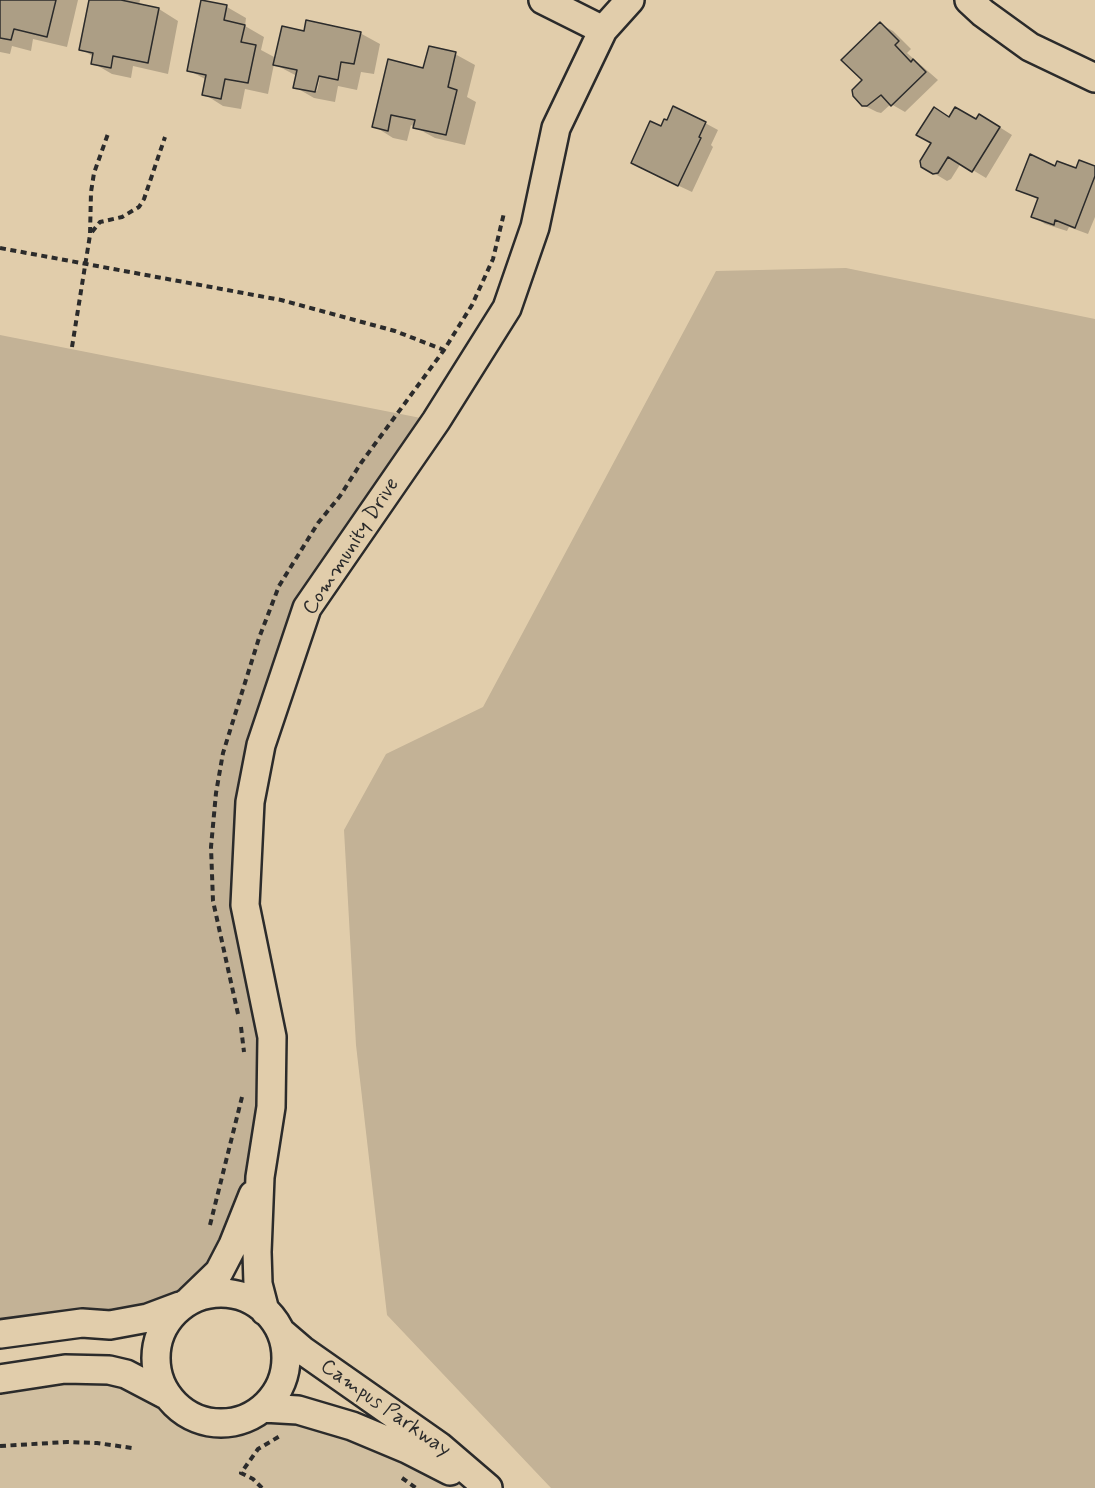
<!DOCTYPE html>
<html>
<head>
<meta charset="utf-8">
<style>
	body { margin:0 }
	canvas { display:block; background:#e1cdab }
</style>
</head>
<body>
<canvas width="1095" height="1488"></canvas>
<script>
const c = document.querySelector('canvas').getContext('2d');
c.lineJoin = 'round';
function paint(path, color) { c.fillStyle = color; c.fill(path, 'evenodd'); }
const shape = rows => new Path2D(rows.map(r => 'M' + r).join(''));
function stroke(path, color, width, dash) { c.strokeStyle = color; c.lineWidth = width; c.lineCap = dash ? 'butt' : 'round'; c.setLineDash(dash || []); c.stroke(path); }
function drawText(font, color, halo, rows, align = 'center') {
  c.font = font + ' Mynerve,sans-serif'; c.lineWidth = 4.5; c.setLineDash([]); c.textBaseline = 'middle'; c.strokeStyle = halo; c.fillStyle = color; for (const [text, x, y, turn = 0] of rows) {
    c.save(); c.translate(x, y); c.rotate((+turn || 0) * Math.PI / 180); c.textAlign = isNaN(turn) ? turn : align; if (halo) c.strokeText(text, 0, 0); c.fillText(text, 0, 0); c.restore();
  }
}
const built = shape([
	[65,1369,168,1396,183,1410,196,1418,210,1422,226,1423,282,1408,478,1488,0,1488,0,1379]
]);
const green = shape([
	[846,268,1095,319,1095,1488,551,1488,387,1315,356,1045,344,830,386,754,483,707,716,271],
	[0,335,436,421,307,608,261,745,245,905,272,1037,260,1177,190,1301,0,1334]
]);
const shadow = shape([
	[0,0,78,0,67,47,33,39,31,51,12,46,10,54,0,52],
	[91,0,140,0,139,5,159,9,178,21,168,74,133,66,131,78,112,74,93,63,94,57,81,49],
	[227,7,246,18,245,26,264,37,261,50,276,58,305,32,360,33,380,44,374,74,361,72,357,90,338,86,335,102,314,98,295,87,297,76,274,64,268,94,245,89,241,109,223,106,204,94,207,80,188,70],
	[319,68,322,69,317,91,314,90],
	[880,24,893,31,911,49,907,53,938,80,905,112,891,104,881,113,877,112,863,105,864,80],
	[455,54,475,65,467,97,476,102,465,145,435,138,411,125,407,141,393,138,374,126,424,69],
	[950,118,993,123,1012,135,986,178,961,163,951,179,947,181,922,166],
	[705,123,718,130,711,145,713,147,692,192,645,170,661,128],
	[1056,168,1076,170,1095,168,1095,217,1088,234,1069,227,1067,231,1045,224,1033,216,1039,200,1018,190]
]);
const building = shape([
	[0,0,56,0,47,37,14,29,11,40,0,38,0,0],
	[89,0,121,0,159,8,148,63,113,56,111,68,91,64,93,53,79,50,89,0],
	[201,0,227,5,224,20,245,25,241,42,256,45,248,83,225,79,221,99,202,95,206,75,187,71,201,0],
	[306,20,361,32,354,64,341,62,338,80,319,76,315,92,293,88,297,70,273,65,282,26,304,31,306,20],
	[880,22,899,41,895,45,911,62,913,59,926,72,891,106,881,95,867,106,862,106,853,96,852,90,862,80,841,60,880,22],
	[429,46,456,52,448,87,457,90,446,135,413,128,415,120,391,115,388,131,372,127,388,59,423,68,429,46],
	[673,106,706,122,699,137,701,138,678,186,631,163,650,121,661,126,664,119,667,120,673,106],
	[934,107,949,117,955,107,976,119,979,114,1000,127,972,172,948,157,938,173,933,174,921,167,920,161,931,143,916,135,934,107],
	[1030,154,1055,166,1057,161,1076,168,1079,160,1095,166,1095,176,1075,228,1055,220,1054,225,1031,217,1038,198,1016,190,1030,154]
]);
const path = shape([
	[92,232,100,222,122,217,139,207,144,199,165,137],
	[0,248,281,300,395,331,444,350],
	[72,347,90,235,91,192,94,173,109,131],
	[238,1014,213,901,211,847,216,793,223,753,259,638,279,586,318,523,340,496,361,463,444,350,472,305,493,259,504,213],
	[241,1027,244,1052],
	[210,1225,243,1093],
	[0,1446,67,1442,97,1443,132,1448],
	[402,1478,416,1488],
	[262,1488,253,1479,241,1473,258,1449,280,1436]
]);
const minor = shape([
	[543,0,603,30],
	[969,0,983,13,1030,47,1095,78],
	'156 1358a65 65 0 1 1 130 0a65 65 0 1 1-130 0Z',
	[190,1300,219,1272,233,1245,253,1195],
	[265,1311,258,1284,257,1252,260,1177,271,1107,272,1037,245,905,250,802,261,745,307,608,436,421,507,308,535,227,556,128,603,30,630,0],
	[281,1332,302,1350,439,1446,488,1488],
	[0,1334,82,1323,110,1325,148,1318,180,1306],
	[0,1379,65,1369,109,1370,126,1374,168,1396],
	[263,1408,298,1410,352,1426,407,1449,450,1471]
]);
const streetNames = [
	["Community Drive",352,547,-57],
	["Campus Parkway",385,1409,35]
];
paint(built, '#d1bfa0');
paint(green, '#c3b296');
paint(shadow, '#0003');
paint(building, '#ac9e85');
stroke(building, '#2b2b2b', 1.5);
stroke(minor, '#2b2b2b', 32);
stroke(path, '#2b2b2b', 4, [6, 4.5]);
stroke(minor, '#e1cdab', 27);
drawText('21px', '#2b2b2b', '#e1cdab', streetNames);
</script>
</body>
</html>
